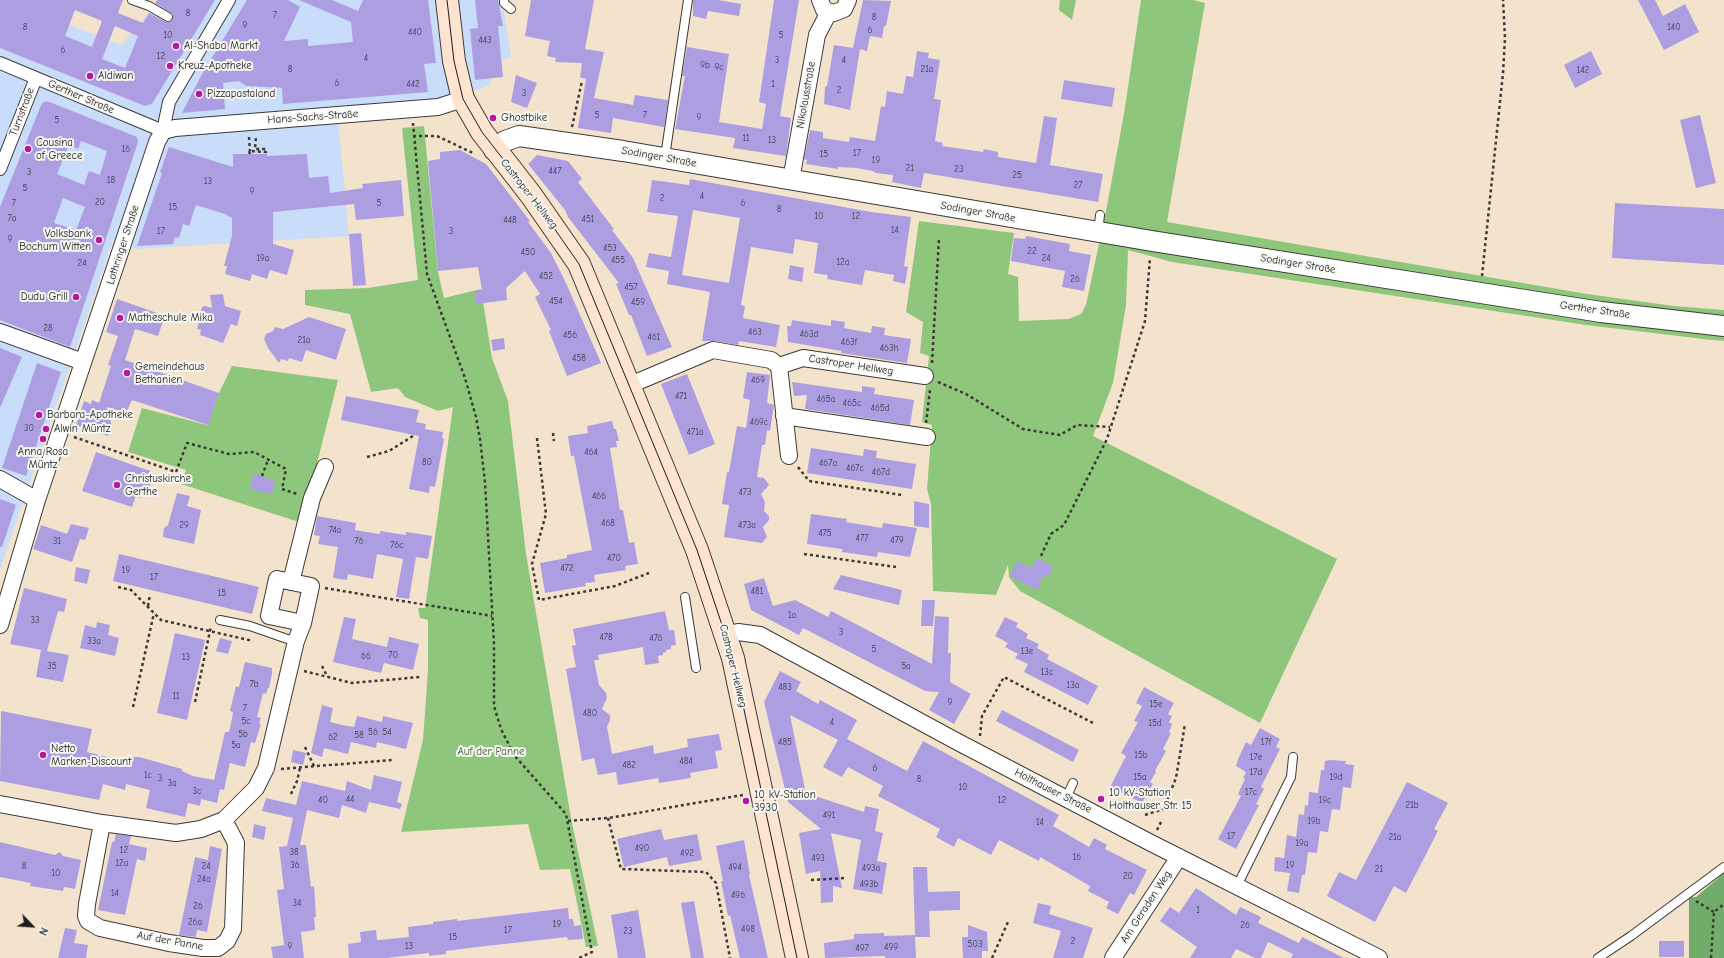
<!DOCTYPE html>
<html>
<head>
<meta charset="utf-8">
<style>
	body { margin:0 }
	#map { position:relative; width:1724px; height:958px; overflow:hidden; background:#f4e3cc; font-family:"Comic Neue",sans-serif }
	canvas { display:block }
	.north { position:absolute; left:12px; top:906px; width:40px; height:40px; -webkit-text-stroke:3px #f6f6f2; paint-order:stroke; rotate:115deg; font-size:11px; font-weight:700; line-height:16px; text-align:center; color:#1c1c1c }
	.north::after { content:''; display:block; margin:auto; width:14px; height:18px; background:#1c1c1c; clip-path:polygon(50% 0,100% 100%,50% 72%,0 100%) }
</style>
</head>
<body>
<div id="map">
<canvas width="1724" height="958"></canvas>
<div class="north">N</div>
</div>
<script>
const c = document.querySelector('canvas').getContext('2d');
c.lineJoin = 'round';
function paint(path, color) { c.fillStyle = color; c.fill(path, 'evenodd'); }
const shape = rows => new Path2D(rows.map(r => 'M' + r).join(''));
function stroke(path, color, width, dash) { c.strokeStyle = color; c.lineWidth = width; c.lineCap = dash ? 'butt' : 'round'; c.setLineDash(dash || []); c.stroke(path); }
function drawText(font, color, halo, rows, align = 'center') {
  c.font = font + ' "Comic Neue",sans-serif'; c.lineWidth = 4; c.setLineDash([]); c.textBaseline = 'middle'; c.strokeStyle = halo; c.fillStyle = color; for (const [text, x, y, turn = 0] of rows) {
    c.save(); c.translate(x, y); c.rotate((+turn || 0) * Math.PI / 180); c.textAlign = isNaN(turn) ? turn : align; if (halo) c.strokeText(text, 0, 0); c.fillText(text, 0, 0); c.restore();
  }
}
const built = shape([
	[0,0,5,0,121,45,160,0,502,0,511,57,496,62,490,85,476,90,433,100,337,108,349,236,137,249,113,241,0,569]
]);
const green = shape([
	[1060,0,1076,0,1072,20,1059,10],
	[1141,0,1193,0,1205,3,1167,222,1587,294,1674,306,1724,310,1724,341,1712,340,1586,325,1172,262,1128,250,1126,305,1113,383,1093,436,1337,559,1260,723,1020,591,1009,577,1008,565,996,595,933,591,931,504,927,489,932,425,922,422,929,356,920,353,923,322,906,312,919,221,1014,233,1008,274,1018,277,1019,321,1069,319,1081,314,1086,305,1106,211,1124,114],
	[424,126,438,272,444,298,481,289,492,358,508,401,526,554,571,818,598,946,586,947,570,869,540,870,528,824,401,832,423,740,428,670,428,620,420,618,418,608,425,608,453,407,438,411,405,397,398,388,371,392,350,314,305,305,305,290,368,288,418,280,402,128],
	[232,366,338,380,302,523,181,484,186,470,128,452,142,408,207,425,219,393]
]);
const forest = shape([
	[1724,873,1724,958,1689,958,1689,897,1696,897]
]);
const building = shape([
	[0,0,123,0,118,13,143,23,149,13,166,22,173,20,173,14,155,3,157,0,215,0,152,104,145,106,0,48],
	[75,10,102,21,92,47,65,36],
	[115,26,138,36,125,68,102,59],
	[247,0,288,0,300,7,284,41,308,39,308,46,353,42,351,22,299,0,332,0,358,11,363,0,428,0,436,63,424,64,428,92,283,104,282,88,246,86,239,81,223,83,225,109,182,113,202,74],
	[475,0,498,0,503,26,498,26,503,77,475,80,470,29,478,28],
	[531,0,594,0,585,49,604,52,594,98,633,105,635,95,668,100,664,127,613,118,611,133,578,128,586,79,580,77,582,63,555,62,556,58,547,56,550,41,525,36],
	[693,0,718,0,741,4,739,16,708,11,706,19,693,16],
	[774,0,799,0,780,116,791,118,786,156,733,148,735,138,675,129,685,76,682,76,687,47,729,54,719,122,762,129,766,104,759,102],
	[863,0,891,1,886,26,884,26,882,38,870,36,867,51,860,49,850,110,824,104,825,87,827,86,834,45,859,49,853,48],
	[1638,0,1655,0,1663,16,1685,4,1699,32,1664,50],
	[917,51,929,53,928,58,940,60,934,99,941,100,935,141,943,143,942,146,983,152,984,149,998,152,998,157,1036,163,1044,116,1057,118,1050,165,1103,174,1098,202,924,173,921,188,892,182,893,175,876,173,873,171,857,168,838,167,838,169,806,164,807,160,804,159,810,130,823,132,823,138,849,142,850,137,875,141,881,106,885,107,887,91,903,94,906,76,913,77],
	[1591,51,1602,74,1575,88,1564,65],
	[516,75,537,83,527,108,511,102],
	[1064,80,1115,88,1112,107,1061,99],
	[47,101,137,137,138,142,70,347,0,320,0,207,42,103],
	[81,141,107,151,100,175,89,171,84,185,57,174,69,145,78,149],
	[63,198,85,207,76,230,54,223],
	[1700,115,1716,183,1696,188,1680,120],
	[169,147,233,167,233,154,267,154,267,156,307,154,309,178,328,176,330,193,363,188,362,184,401,180,404,216,356,220,354,204,273,212,273,244,294,250,287,275,270,270,267,279,252,274,250,281,225,274,227,266,224,266,232,236,232,218,225,214,196,205,189,226,183,224,179,238,175,237,173,244,137,246,162,173,160,172],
	[460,150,486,164,530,221,528,222,551,253,566,283,601,363,567,376,549,331,551,330,535,297,540,294,525,271,506,288,507,300,476,304,474,291,482,290,478,267,438,271,428,161,440,159,440,152],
	[537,155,568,161,582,179,578,182,614,229,612,230,633,258,672,347,647,356,631,315,629,315,616,284,619,283,568,217,565,210,528,164],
	[690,179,871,212,911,217,904,266,908,267,905,284,893,281,894,275,865,270,862,285,827,279,828,275,814,273,818,243,795,239,793,254,751,247,741,305,745,306,743,318,780,325,776,347,739,341,738,345,715,341,702,341,710,292,667,284,669,271,646,267,649,253,671,257,678,216,647,212,652,180,689,185],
	[693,210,740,218,729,283,682,275],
	[1615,203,1724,209,1724,265,1612,258],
	[361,233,366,285,353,286,349,234],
	[1026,236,1070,244,1069,251,1091,255,1084,291,1062,287,1065,271,1011,261,1014,238,1025,239],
	[790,265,804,268,802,282,788,279],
	[223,294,225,306,241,311,237,326,231,324,223,343,200,335,201,330,197,329,202,307,205,306,212,308,210,295],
	[117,299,157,313,164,318,158,336,135,329,125,360,219,393,208,425,132,400,126,413,107,407,112,427,108,436,76,425,84,401,91,404,92,400,99,403,111,366,108,365,118,336,106,332],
	[309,317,346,329,336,360,306,350,302,362,289,358,288,361,281,359,279,363,268,348,264,339,266,334,273,331,275,327,283,329],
	[792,320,831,326,831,320,845,322,844,328,871,333,872,326,885,328,884,335,911,339,907,363,841,353,842,351,788,342,787,326,791,326],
	[504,338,505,349,493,351,491,340],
	[0,348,22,357,0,408],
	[37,363,61,372,26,476,2,468],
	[747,372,770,375,767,403,774,405,770,431,767,430,765,445,762,445,757,477,764,478,769,485,761,494,765,502,764,511,769,516,769,520,763,527,767,537,762,543,724,537,729,505,722,504,727,472,729,472,737,426,746,428,750,400,743,398],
	[687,374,715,444,689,455,661,384],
	[792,382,862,392,862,386,875,388,874,394,914,400,910,425,805,409,807,395,794,396],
	[346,396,419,410,416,422,426,424,425,429,443,432,442,438,444,439,435,487,430,486,429,493,409,489,419,436,341,420],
	[612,421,614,429,616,429,619,441,616,441,617,447,610,448,620,510,623,510,629,543,634,542,638,564,625,566,626,570,594,575,595,582,585,583,586,586,545,593,540,563,567,558,567,555,592,550,574,456,571,456,568,436,588,433,587,426],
	[811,448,863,456,864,449,877,451,876,458,916,464,912,489,807,473],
	[96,452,150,471,149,475,153,476,146,495,142,494,140,498,136,496,132,507,82,491],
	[254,473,275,481,272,494,250,489],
	[177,493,190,496,187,506,201,510,194,544,163,537,164,528,168,525],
	[0,499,16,505,2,547,0,547],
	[914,501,929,504,929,528,914,526],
	[811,514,847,519,846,522,882,528,883,523,917,528,910,557,878,552,877,557,842,552,842,549,807,544],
	[317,516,356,523,355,530,367,532,380,534,380,531,406,535,406,532,432,536,428,559,416,557,409,599,396,597,403,559,377,554,373,579,348,574,347,580,333,578,338,547,318,544,320,536,314,535],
	[71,524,89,528,85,540,80,539,72,562,33,549,41,525,67,534],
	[119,554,259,587,252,614,113,581],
	[1037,558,1053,567,1048,577,1044,575,1037,590,1010,576,1017,561,1031,568],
	[76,567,90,570,87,584,74,581],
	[841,575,902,590,899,605,833,589],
	[764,578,773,606,795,600,828,617,831,611,932,664,935,616,949,617,948,653,951,653,950,682,971,694,954,724,929,710,939,692,925,691,803,628,799,635,751,610,744,584],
	[24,588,67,599,64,612,58,611,47,651,10,644],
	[922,600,935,600,933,626,921,626],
	[665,611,669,630,674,630,676,645,671,646,671,649,666,650,666,652,663,653,663,655,658,656,659,663,645,665,643,647,598,655,599,660,594,660,599,685,606,693,607,698,602,709,610,715,610,720,607,727,612,754,653,745,654,754,688,747,687,739,719,734,722,750,715,751,718,768,690,773,691,778,659,783,658,778,618,785,616,772,598,775,594,758,582,761,566,669,576,667,572,646,576,645,573,629],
	[344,617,356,619,352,639,387,647,389,637,419,644,413,670,384,663,381,673,333,662],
	[1005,617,1018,623,1016,627,1028,634,1026,638,1039,644,1037,648,1049,655,1047,659,1098,686,1088,705,1024,672,1028,664,1015,658,1018,654,1005,647,1008,643,995,636],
	[97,622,110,625,108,635,119,638,115,656,80,648,85,625,96,628],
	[175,633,205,640,187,720,157,713],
	[220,638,232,641,228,654,216,651],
	[41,650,69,655,63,682,36,677],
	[245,662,272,668,272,674,269,688,268,688,266,694,263,693,257,717,261,718,259,724,261,724,255,743,251,742,245,767,230,763,224,790,220,789,217,803,201,799,200,806,188,803,185,817,146,808,150,790,126,784,125,790,103,784,99,800,0,781,1,711,92,729,87,752,131,763,133,757,139,757,182,769,182,771,193,776,214,780,225,732,229,732,231,724,233,712,230,711,236,686,239,687],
	[780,671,801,682,796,691,818,704,820,700,857,720,847,739,907,771,923,741,1059,815,1053,826,1089,847,1094,838,1107,845,1105,849,1147,870,1134,895,1130,893,1118,914,1106,908,1109,902,1088,891,1090,886,1040,857,1039,861,999,840,991,855,958,838,954,847,936,837,940,829,878,796,883,786,848,767,842,777,823,767,838,740,790,715,807,799,815,796,864,812,865,806,879,809,875,831,883,833,877,861,887,863,882,894,853,889,861,840,831,833,842,888,833,886,833,902,821,903,820,871,806,874,799,833,821,829,788,802,764,702],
	[1144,687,1174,703,1168,714,1172,716,1169,722,1172,724,1169,732,1171,733,1163,749,1166,751,1155,771,1156,772,1150,782,1153,784,1142,803,1110,787,1126,756,1121,753,1138,722,1134,721,1142,706,1136,703],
	[322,705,333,708,330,722,342,725,354,727,357,716,382,722,383,716,413,723,406,749,377,742,376,748,351,742,348,754,324,748,322,757,311,753],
	[1002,710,1079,750,1073,762,996,721],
	[1260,728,1280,739,1276,747,1280,749,1261,787,1264,789,1256,804,1259,805,1236,849,1218,839,1241,796,1238,794,1245,779,1243,778,1246,772,1236,766,1239,757,1246,742,1251,745],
	[293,750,306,753,303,765,291,762],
	[1330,760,1346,761,1345,764,1354,765,1351,788,1343,787,1340,810,1332,809,1328,832,1320,831,1317,853,1308,852,1305,875,1302,875,1299,893,1287,891,1290,873,1274,871,1275,857,1284,858,1287,835,1296,837,1299,814,1304,815,1305,805,1308,806,1309,792,1318,793,1321,770,1324,770,1325,761],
	[374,775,402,782,397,802,402,804,400,809,369,802,366,813,342,805,339,818,307,810,300,845,306,845,311,887,314,886,316,917,314,917,315,930,301,932,304,958,273,958,271,947,284,945,277,890,284,889,279,847,287,846,293,818,262,811,266,798,296,805,302,781,345,791,347,781,371,790],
	[1407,782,1448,803,1434,829,1438,831,1406,893,1394,886,1375,922,1327,896,1339,872,1356,880],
	[254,824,266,827,264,840,252,837],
	[661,829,664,840,697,834,702,860,669,866,667,857,624,867,617,839],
	[116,834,131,836,129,844,147,848,145,861,137,859,125,915,98,910,112,842,114,842],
	[744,840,750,875,749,875,768,958,740,958,730,915,728,916,721,881,723,881,716,846],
	[0,842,55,855,60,852,63,856,81,860,75,889,64,887,63,891,30,886,31,883,0,877],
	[210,846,222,849,207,932,197,930,196,937,179,935,195,857,208,860],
	[913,867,927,867,928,892,960,891,960,910,929,911,930,937,915,937,916,958,885,958,885,956,825,958,824,943,854,939,854,934,884,933,884,936,915,935],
	[1196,888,1236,915,1240,907,1261,917,1258,923,1299,943,1302,937,1344,958,1291,958,1293,954,1268,942,1261,958,1255,958,1236,949,1231,958,1190,958,1197,947,1160,921,1170,907,1179,913],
	[694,901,704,958,691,958,681,903],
	[1038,903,1051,906,1049,914,1093,928,1083,958,1053,958,1061,931,1033,923],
	[568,908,569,919,573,919,574,926,581,925,583,939,568,940,567,937,477,947,446,951,446,954,429,956,429,953,386,958,349,958,348,944,361,942,360,932,376,930,377,940,379,940,409,937,408,927,433,924,433,922,457,919,457,921],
	[638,910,646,958,618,958,611,915],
	[968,925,987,932,988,951,982,951,982,958,963,958,962,937,968,937],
	[65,928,77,930,74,943,88,945,86,958,58,958],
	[1659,941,1684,941,1684,957,1659,957]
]);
const path = shape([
	[413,123,427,274,465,378,476,417,480,439,485,482,494,644,494,706,501,729,514,755,566,814,592,952,579,958],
	[572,127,582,81],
	[413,136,437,136,475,154],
	[249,137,250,151],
	[250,154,249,151,266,152,266,149,255,149,256,136],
	[1482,276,1503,73,1505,38,1503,0],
	[932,363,939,238],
	[938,382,966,394,1023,429,1060,435,1077,425,1110,427],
	[926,423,930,390],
	[553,433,554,441],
	[74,437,176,472,187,443,229,454,254,452,286,469,282,489,297,494],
	[537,438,546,514,532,564,539,600,615,586,649,573],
	[367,457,389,451,413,436],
	[798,467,809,481,902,495],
	[262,476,268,460],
	[804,554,896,567],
	[1041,556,1051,534,1064,525,1107,439,1145,321,1150,258],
	[118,587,131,590,161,620,253,641],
	[325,588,492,616],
	[148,606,150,594],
	[322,666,327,676],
	[304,671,352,683,420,677],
	[195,702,211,626],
	[133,707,154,613],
	[980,736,982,716,1004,677,1093,723],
	[305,747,314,766],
	[281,769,392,760],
	[291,794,297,781,300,768],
	[1145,815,1163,809,1166,803,1176,778,1185,724],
	[608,818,621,869,706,872,716,883,730,958],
	[568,821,608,818,743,795],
	[1157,830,1162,820],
	[811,880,846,878],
	[1696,901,1714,912],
	[992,958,1008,922],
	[1711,958,1714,912,1724,904]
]);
const service = shape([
	[132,0,149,6,168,17],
	[504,0,504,3,511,9],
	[665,157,688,0],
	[1098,232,1100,215],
	[685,597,696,668],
	[220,620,250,626,296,642],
	[1066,798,1073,783],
	[1237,886,1291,777,1293,757],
	[1598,958,1631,936,1724,867]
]);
const pedestrian = shape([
	[0,63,163,131,169,102,229,0],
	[0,169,36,78]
]);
const minor = shape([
	[820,0,824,10,834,13,844,9,848,0],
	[791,180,817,35,829,12],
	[0,332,83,362],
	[779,366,803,358,925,376],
	[630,385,713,350,771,360,779,366,789,456],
	[784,416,927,437],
	[0,479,37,500],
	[291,582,312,498,325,467],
	[0,625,37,500,157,142,163,131,175,128,438,107,463,99],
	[727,634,738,632,760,635,956,741,1151,843,1379,958],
	[0,804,102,823,176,833,201,829,224,820,256,788,266,768,296,641,303,623,311,586,277,579,269,616,303,623],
	[102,823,87,904,86,916,88,921,100,928,169,943,203,948,218,948,227,941,233,929,236,843,224,820],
	[1113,958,1179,857]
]);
const tertiary = shape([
	[494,150,505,141,519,136,623,151,1152,241,1601,312,1724,326]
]);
const secondary = shape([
	[447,0,454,61,463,99,482,132,531,195,579,264,697,550,733,658,797,958]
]);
const tram = shape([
	[447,0,454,61,463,99,482,132,531,195,579,264,697,550,733,658,797,958]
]);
const markers = [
	[176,46,4,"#b5179e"],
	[170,66,4,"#b5179e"],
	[90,76,4,"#b5179e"],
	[199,94,4,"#b5179e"],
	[493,118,4,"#b5179e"],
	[28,149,4,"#b5179e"],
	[99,240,4,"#b5179e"],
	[76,297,4,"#b5179e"],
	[120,318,4,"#b5179e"],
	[127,373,4,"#b5179e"],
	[39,415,4,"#b5179e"],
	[46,429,4,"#b5179e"],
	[43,439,4,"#b5179e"],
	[117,485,4,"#b5179e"],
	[43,755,4,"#b5179e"],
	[1101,799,4,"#b5179e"],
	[746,801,4,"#b5179e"]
];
const numberNames = [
	["8",188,13],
	["7",275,15],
	["8",874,17],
	["9",245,25],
	["8",25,27],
	["140",1674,27],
	["6",870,30],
	["440",415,32],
	["10",168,35],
	["5",781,35],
	["443",485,40],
	["6",63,50],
	["12",161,56],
	["4",366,58],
	["3",777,60],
	["4",844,60],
	["9b",705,65],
	["9c",719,67],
	["8",290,69],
	["21a",927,69],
	["142",1583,70],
	["6",337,83],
	["442",413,84],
	["1",773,84],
	["2",839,90],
	["3",524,93],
	["5",597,115],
	["7",645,115],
	["9",699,117],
	["5",57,120],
	["11",746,138],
	["13",772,140],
	["16",126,149],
	["17",857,153],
	["15",824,154],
	["19",876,160],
	["21",910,168],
	["23",959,169],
	["447",555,171],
	["3",29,172],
	["25",1017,175],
	["18",111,180],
	["13",208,181],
	["27",1078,185],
	["5",25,188],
	["9",252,191],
	["4",702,196],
	["2",662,198],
	["20",100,202],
	["7",14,203],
	["5",379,203],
	["6",743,203],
	["15",173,207],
	["8",779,209],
	["10",819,216],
	["12",856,216],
	["7a",12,218],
	["451",588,219],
	["448",510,220],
	["14",895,230],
	["17",161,231],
	["3",451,231],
	["9",10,239],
	["453",610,248],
	["22",1032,251],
	["450",528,252],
	["19a",263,258],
	["24",1046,258],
	["455",618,260],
	["12a",843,262],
	["24",82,263],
	["452",546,276],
	["26",1075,279],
	["457",631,287],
	["454",556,301],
	["459",638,302],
	["28",48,328],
	["463",755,332],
	["463d",809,334],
	["456",570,335],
	["461",654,337],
	["21a",304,340],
	["463f",849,342],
	["463h",889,348],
	["458",579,358],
	["469",758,380],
	["471",681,396],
	["465a",826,399],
	["465c",852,403],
	["465d",880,408],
	["469c",759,422],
	["30",29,428],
	["471a",695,432],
	["464",591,452],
	["80",427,462],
	["467a",828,463],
	["467c",855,468],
	["467d",881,472],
	["473",745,492],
	["466",599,496],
	["468",608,523],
	["29",184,525],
	["473a",747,525],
	["74a",335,530],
	["475",825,533],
	["477",862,538],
	["479",897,540],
	["31",57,541],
	["76",359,541],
	["76c",397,545],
	["470",614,558],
	["472",567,568],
	["19",126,570],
	["17",154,577],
	["481",757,591],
	["15",222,593],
	["1a",792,615],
	["33",35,620],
	["3",841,632],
	["478",606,637],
	["476",656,638],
	["33a",94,641],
	["5",874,649],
	["13e",1027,651],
	["70",393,655],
	["66",366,656],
	["13",186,657],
	["35",52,666],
	["5a",906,666],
	["13c",1047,672],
	["7b",254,684],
	["13a",1073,685],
	["483",785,687],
	["11",176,696],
	["9",950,702],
	["15e",1156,704],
	["7",245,708],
	["480",590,713],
	["5c",246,721],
	["4",832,722],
	["15d",1155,723],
	["56",373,732],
	["54",387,732],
	["5b",243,734],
	["58",359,735],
	["62",333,737],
	["485",785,742],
	["17f",1266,742],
	["5a",236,745],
	["15b",1141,755],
	["17e",1256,757],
	["484",686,761],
	["482",629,765],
	["6",875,768],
	["17d",1256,772],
	["1c",148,775],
	["15a",1140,777],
	["19d",1336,777],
	["3",160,778],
	["8",919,779],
	["3a",172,783],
	["10",963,787],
	["3c",197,791],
	["17c",1251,792],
	["44",350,799],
	["40",323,800],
	["12",1002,800],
	["19c",1325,800],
	["21b",1412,805],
	["491",829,815],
	["19b",1314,821],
	["14",1040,822],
	["17",1231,836],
	["21a",1395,837],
	["19a",1302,843],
	["490",642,848],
	["12",124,850],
	["38",294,852],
	["492",687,853],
	["16",1077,857],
	["493",818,858],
	["12a",122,863],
	["36",295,865],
	["19",1290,865],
	["8",24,866],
	["24",206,866],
	["494",735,867],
	["493a",871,868],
	["21",1379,869],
	["10",56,873],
	["20",1128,876],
	["24a",204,879],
	["493b",869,884],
	["14",115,893],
	["496",738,895],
	["34",297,903],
	["26",198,906],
	["1",1198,910],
	["26a",195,922],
	["19",557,924],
	["26",1245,925],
	["498",748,929],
	["17",508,930],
	["23",628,931],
	["15",453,937],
	["2",1073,941],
	["503",975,944],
	["9",290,946],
	["13",409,946],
	["499",891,947],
	["497",862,948]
];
const poiNames = [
	["Al-Shaba Markt",184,46],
	["Kreuz-Apotheke",178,66],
	["Aldiwan",98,76],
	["Pizzapastaland",207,94],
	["Ghostbike",501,118],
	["Cousina",36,143],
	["of Greece",36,156],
	["Volksbank",91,234,"right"],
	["Bochum Witten",91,247,"right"],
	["Dudu Grill",68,297,"right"],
	["Matheschule Mika",128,318],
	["Gemeindehaus",135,367],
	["Bethanien",135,380],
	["Barbara-Apotheke",47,415],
	["Alwin Müntz",54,429],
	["Anna Rosa",43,452,"center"],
	["Müntz",43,465,"center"],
	["Christuskirche",125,479],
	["Gerthe",125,492],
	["Netto",51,749],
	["Marken-Discount",51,762],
	["10 kV-Station",1109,793],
	["Holthauser Str. 15",1109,806],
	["10 kV-Station",754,795],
	["3930",754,808]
];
const streetNames = [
	["Nikolausstraße",806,95,-80],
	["Gerther Straße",81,97,23],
	["Turnstraße",22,112,-69],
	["Hans-Sachs-Straße",313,117,-4],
	["Sodinger Straße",659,157,10],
	["Castroper Hellweg",529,194,52],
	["Sodinger Straße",978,212,10],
	["Lothringer Straße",123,245,-72],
	["Sodinger Straße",1298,264,9],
	["Gerther Straße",1595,310,8],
	["Castroper Hellweg",851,365,9],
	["Castroper Hellweg",733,666,76],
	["Holthauser Straße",1053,791,27],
	["Am Geraden Weg",1146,907,-57],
	["Auf der Panne",170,941,10]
];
const parkNames = [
	["Auf der Panne",491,752]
];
paint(built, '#c9dcf9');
paint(green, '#8ec77b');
paint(forest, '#72ac6b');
paint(building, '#ad9ee2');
stroke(service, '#3c3a36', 10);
stroke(pedestrian, '#3c3a36', 14);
stroke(minor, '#3c3a36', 18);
stroke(tertiary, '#3c3a36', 22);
stroke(secondary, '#3c3a36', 24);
stroke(path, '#3c3a36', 2.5, [3, 3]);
stroke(service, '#fff', 8);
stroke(pedestrian, '#fff', 12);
stroke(minor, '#fff', 16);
stroke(tertiary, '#fff', 20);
stroke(secondary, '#fde4d1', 22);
stroke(tram, '#1c1c1c', 1);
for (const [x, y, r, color] of markers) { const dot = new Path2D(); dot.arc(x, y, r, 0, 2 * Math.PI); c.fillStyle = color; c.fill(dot); stroke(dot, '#f6f6f2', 1.5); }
drawText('9px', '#403c4e', null, numberNames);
drawText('11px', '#1c1c1c', '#f6f6f2', poiNames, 'left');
drawText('11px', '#1c1c1c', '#f6f6f2', streetNames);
drawText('11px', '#44583d', '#f6f6f2', parkNames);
</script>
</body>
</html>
